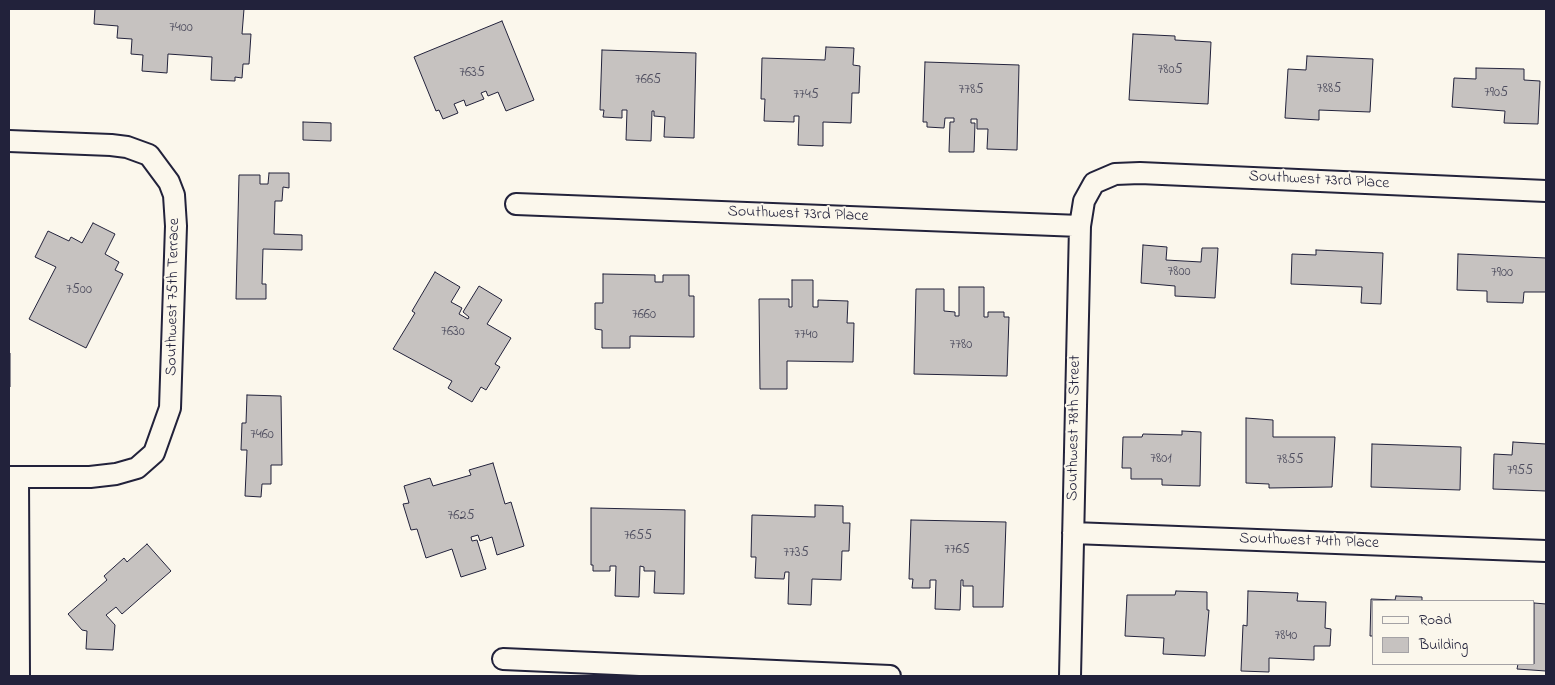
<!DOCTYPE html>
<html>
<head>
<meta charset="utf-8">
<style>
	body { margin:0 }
	#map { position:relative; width:1555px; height:685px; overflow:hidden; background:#fbf7ec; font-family:"Indie Flower",sans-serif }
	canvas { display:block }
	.frame { position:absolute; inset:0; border:10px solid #22223b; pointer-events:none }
	.legend { position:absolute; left:1372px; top:600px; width:162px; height:65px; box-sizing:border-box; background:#fbf7ec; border:1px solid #a4a2a5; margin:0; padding:6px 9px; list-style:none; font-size:15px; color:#22223b }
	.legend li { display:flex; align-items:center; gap:10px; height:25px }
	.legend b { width:25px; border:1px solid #a4a2a5 }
</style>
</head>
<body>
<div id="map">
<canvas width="1555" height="685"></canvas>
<div class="frame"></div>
<ul class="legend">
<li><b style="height:6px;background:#fbf7ec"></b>Road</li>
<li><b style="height:14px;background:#c6c2c0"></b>Building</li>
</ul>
</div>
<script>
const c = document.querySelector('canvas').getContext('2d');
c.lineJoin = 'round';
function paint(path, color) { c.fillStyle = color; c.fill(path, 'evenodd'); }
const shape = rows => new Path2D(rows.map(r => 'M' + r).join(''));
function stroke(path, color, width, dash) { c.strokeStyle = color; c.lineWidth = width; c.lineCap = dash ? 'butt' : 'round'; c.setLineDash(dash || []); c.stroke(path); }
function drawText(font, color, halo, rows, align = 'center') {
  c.font = font + ' "Indie Flower",sans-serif'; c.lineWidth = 4; c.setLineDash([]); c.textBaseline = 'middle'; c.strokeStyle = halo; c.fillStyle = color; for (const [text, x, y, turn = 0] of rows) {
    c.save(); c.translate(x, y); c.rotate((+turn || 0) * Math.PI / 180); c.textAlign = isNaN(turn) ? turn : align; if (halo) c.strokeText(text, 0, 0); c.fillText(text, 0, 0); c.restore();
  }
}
const building = shape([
	[95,9,244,9,242,34,251,34,249,64,243,64,242,78,235,77,235,81,211,80,212,57,168,54,167,73,142,71,143,55,131,54,132,39,117,38,118,26,94,24,95,9],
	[502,21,534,100,506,111,498,92,488,96,486,91,481,93,484,99,466,106,464,100,454,104,458,113,443,119,439,110,436,111,414,57,502,21],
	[1133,34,1175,36,1175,40,1211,42,1208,104,1129,100,1133,34],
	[826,47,854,48,853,65,860,66,859,93,852,93,851,123,823,122,823,146,798,145,799,116,794,116,794,122,764,121,765,99,761,99,762,58,825,60,826,47],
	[602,50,696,53,694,138,664,137,665,117,654,116,654,111,652,111,651,141,626,140,627,110,622,110,622,118,603,117,604,110,600,110,602,50],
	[1307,56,1373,59,1370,112,1319,110,1319,120,1285,118,1288,69,1306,70,1307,56],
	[925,62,1019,65,1017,150,987,149,988,129,977,129,977,119,971,119,971,123,975,123,974,152,949,152,950,122,954,122,954,118,945,118,944,128,927,127,927,122,923,122,925,62],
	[1476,68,1524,69,1524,80,1540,81,1538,124,1504,123,1505,111,1452,107,1454,78,1476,79,1476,68],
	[303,122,331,123,331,141,303,140,303,122],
	[269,173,289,173,289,188,283,187,282,201,275,201,274,234,302,235,302,250,263,249,262,284,266,284,266,299,236,299,239,175,260,175,260,184,268,184,269,173],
	[93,223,115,234,105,254,119,262,115,270,123,274,86,348,29,319,56,267,35,257,48,231,69,241,71,237,82,243,93,223],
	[1143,245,1167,247,1166,260,1201,262,1202,248,1218,248,1215,298,1175,296,1175,286,1141,283,1143,245],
	[1316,250,1383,253,1381,304,1361,303,1362,287,1291,284,1292,254,1316,255,1316,250],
	[1458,254,1546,258,1546,292,1524,292,1523,303,1487,302,1487,291,1457,290,1458,254],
	[435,272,460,287,451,302,462,308,459,314,468,319,469,317,463,312,479,286,502,300,487,324,511,338,495,364,500,367,486,390,481,387,472,402,448,388,452,381,393,349,415,313,412,311,435,272],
	[603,274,655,275,655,282,663,282,663,275,689,275,689,296,694,296,694,337,630,336,630,348,602,348,602,330,595,329,595,303,603,303,603,274],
	[792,280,813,280,813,307,818,307,818,300,848,301,847,323,854,323,853,362,787,361,787,389,760,389,759,299,789,299,789,307,792,307,792,280],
	[959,287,984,287,984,317,988,317,988,312,1004,312,1004,317,1009,317,1007,376,914,374,916,289,944,289,944,311,955,312,955,316,959,316,959,287],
	[9,353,10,353,10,387,9,387,9,353],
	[247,395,281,396,282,465,271,465,271,484,262,484,261,497,245,496,247,450,241,450,242,423,246,423,247,395],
	[1246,418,1273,420,1273,437,1335,437,1332,487,1269,488,1269,484,1246,483,1246,418],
	[1182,431,1201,432,1200,486,1162,485,1162,479,1131,479,1131,468,1122,468,1123,437,1142,437,1143,434,1182,435,1182,431],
	[1513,442,1546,444,1546,491,1493,489,1494,454,1512,455,1513,442],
	[1372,444,1461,447,1460,490,1371,487,1372,444],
	[493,463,505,504,511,502,524,546,497,555,492,537,480,541,478,535,471,537,472,541,477,540,486,569,461,577,452,549,426,558,417,529,411,530,403,504,409,503,404,486,430,478,433,486,471,475,469,470,493,463],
	[815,505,843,506,843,523,850,523,849,551,842,551,841,580,812,579,811,605,788,604,789,572,785,572,784,579,755,578,756,557,751,557,752,515,815,517,815,505],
	[591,508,685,510,684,594,654,593,655,571,644,571,644,567,640,566,639,597,615,596,616,566,610,566,610,571,593,571,593,565,591,565,591,508],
	[911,520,1006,522,1003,607,973,607,973,586,963,586,963,580,961,580,960,610,935,609,936,580,930,580,930,588,912,588,913,579,909,579,911,520],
	[147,544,171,571,122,614,116,607,106,615,115,625,113,650,86,649,87,631,82,630,68,614,107,580,104,576,124,558,127,562,147,544],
	[1176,591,1207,592,1207,610,1209,610,1205,656,1163,654,1164,638,1125,636,1127,595,1175,595,1176,591],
	[1248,591,1298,593,1297,601,1326,602,1325,628,1331,629,1330,646,1314,646,1314,660,1269,658,1269,672,1241,671,1243,625,1247,626,1248,591],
	[1396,596,1422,597,1422,601,1433,601,1374,601,1374,636,1370,636,1371,599,1395,600,1396,596],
	[1534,603,1546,604,1546,671,1517,669,1518,664,1534,664,1534,603]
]);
const minor = shape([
	[9,141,111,145,127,147,149,155,169,182,174,195,176,226,170,408,154,453,137,468,116,474,90,477,9,477],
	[516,204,1080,226],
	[18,478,19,676],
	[1073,533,1546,551],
	[503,659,890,676],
	[1070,676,1080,226,1084,201,1094,183,1115,174,1140,173,1546,191]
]);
const numberNames = [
	["7400",181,29],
	["7805",1170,71],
	["7635",472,74],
	["7665",648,81],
	["7885",1329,90],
	["7785",971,91],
	["7905",1496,94],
	["7745",806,96],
	["7800",1179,273],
	["7900",1502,274],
	["7500",79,291],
	["7660",644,316],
	["7630",453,333],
	["7740",806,336],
	["7780",961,346],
	["7460",262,436],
	["7801",1161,460],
	["7855",1290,461],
	["7955",1520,472],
	["7625",461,517],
	["7655",638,537],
	["7765",957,551],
	["7735",796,554],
	["7840",1286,637]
];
const streetNames = [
	["Southwest 73rd Place",1319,181,3],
	["Southwest 73rd Place",798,215,2],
	["Southwest 75th Terrace",174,297,-89],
	["Southwest 78th Street",1075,428,-89],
	["Southwest 74th Place",1309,542,2]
];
paint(building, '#c6c2c0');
stroke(building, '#22223b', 1);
stroke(minor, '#22223b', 24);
stroke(minor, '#fbf7ec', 20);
drawText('14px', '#4b4a5c', null, numberNames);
drawText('16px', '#22223b', '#fbf7ec', streetNames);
</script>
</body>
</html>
